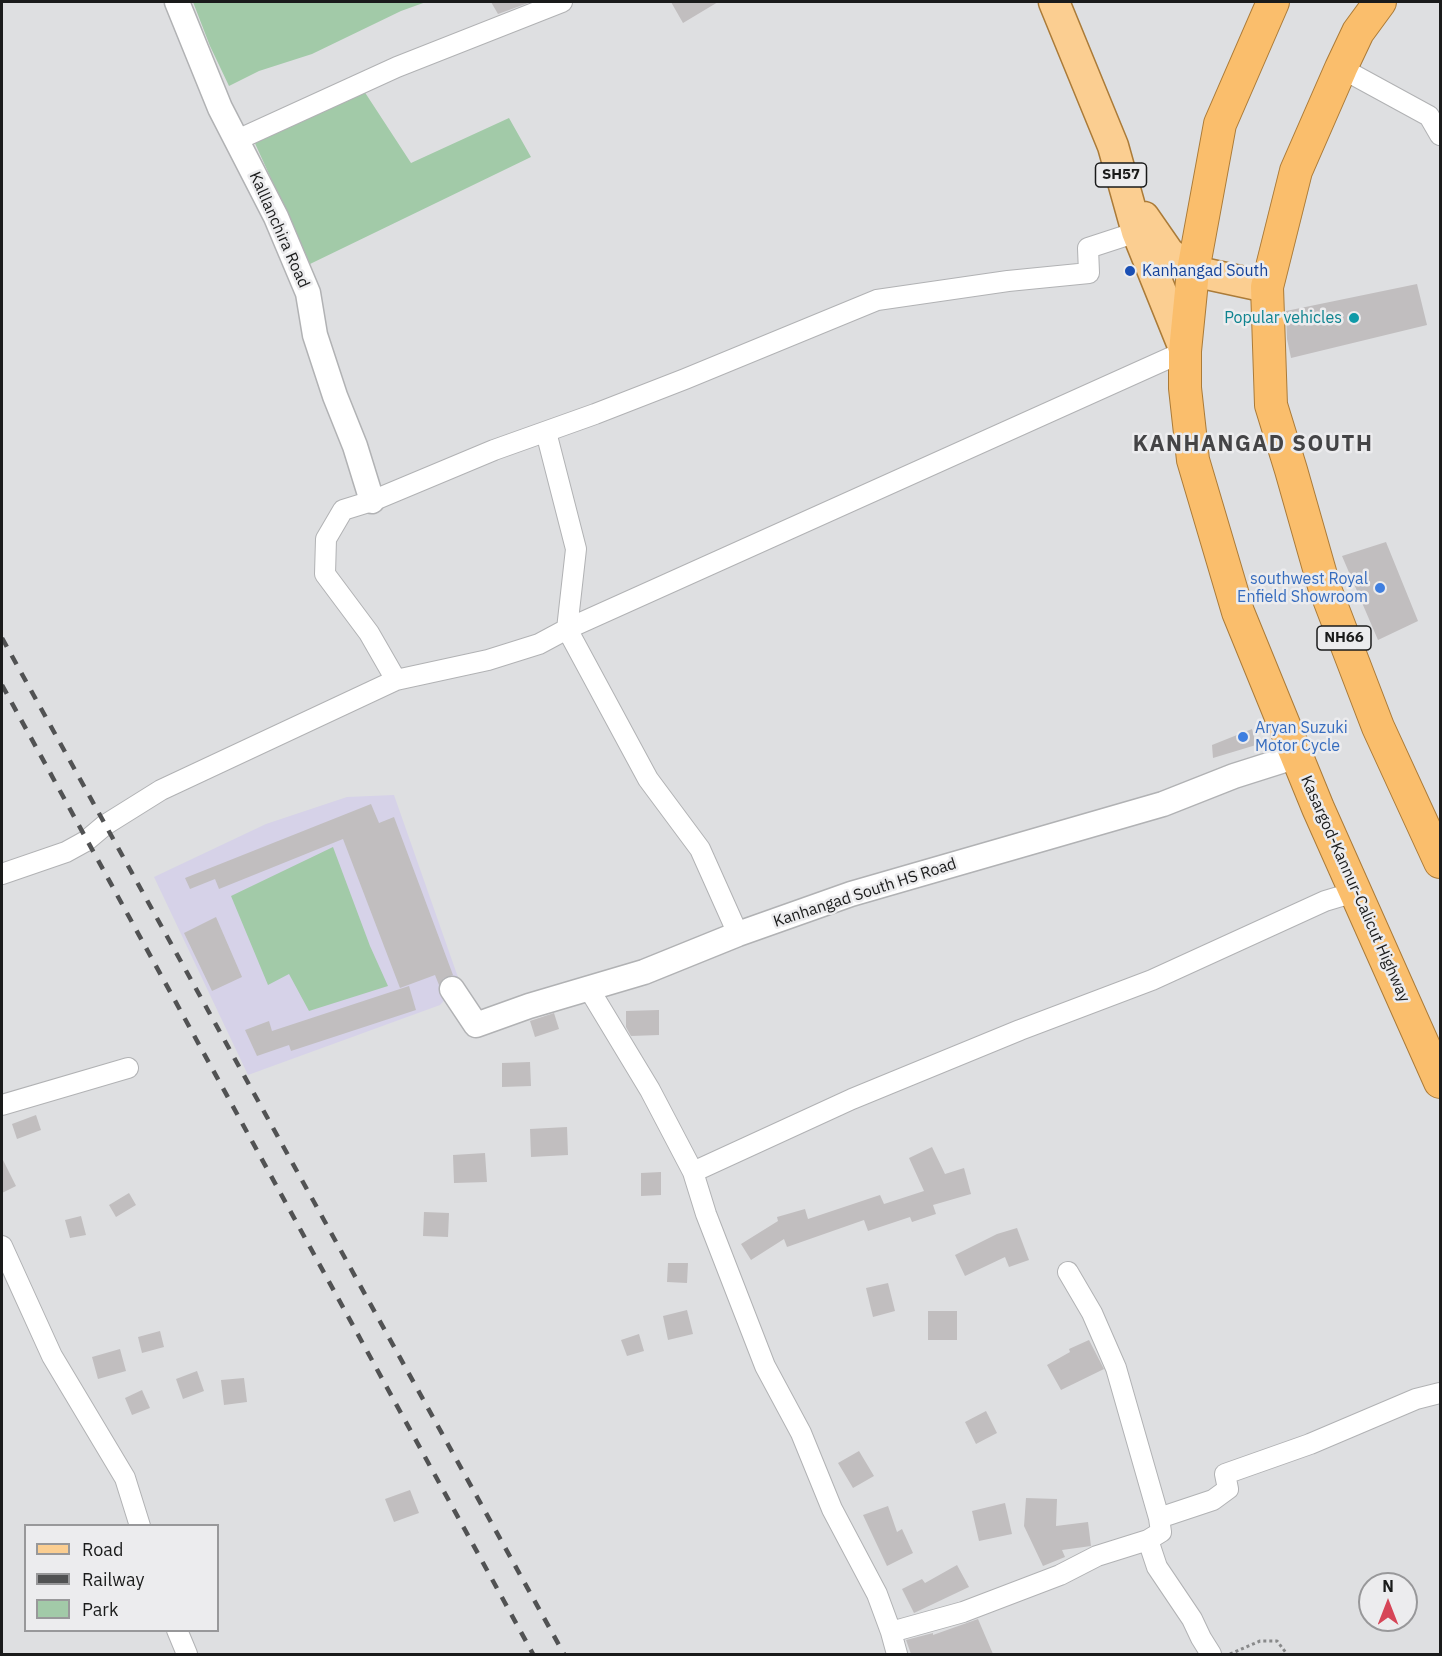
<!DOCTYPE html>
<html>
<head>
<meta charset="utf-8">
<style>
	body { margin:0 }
	#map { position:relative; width:1442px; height:1656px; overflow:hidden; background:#dedfe1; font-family:"IBM Plex Sans",sans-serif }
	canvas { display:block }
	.frame { position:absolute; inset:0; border:3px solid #1a1b1b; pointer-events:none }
	.legend { position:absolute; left:24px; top:1524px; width:195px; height:108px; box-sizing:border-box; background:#ececee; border:2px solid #98989a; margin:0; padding:8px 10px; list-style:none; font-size:18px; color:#1a1b1b }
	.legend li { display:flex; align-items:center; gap:12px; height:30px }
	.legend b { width:30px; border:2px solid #98989a }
	.north { position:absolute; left:1358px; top:1572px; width:60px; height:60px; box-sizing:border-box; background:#ececee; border:2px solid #98989a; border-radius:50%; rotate:0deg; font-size:16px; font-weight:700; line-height:24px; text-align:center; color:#1a1b1b }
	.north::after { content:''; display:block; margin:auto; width:21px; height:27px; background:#d64557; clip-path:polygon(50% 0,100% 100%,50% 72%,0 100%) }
</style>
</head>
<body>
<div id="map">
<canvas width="1442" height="1656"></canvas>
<div class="frame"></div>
<ul class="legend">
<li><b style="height:8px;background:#fbce91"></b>Road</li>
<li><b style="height:8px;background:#515253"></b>Railway</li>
<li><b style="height:16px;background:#a2caa8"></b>Park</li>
</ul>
<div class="north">N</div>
</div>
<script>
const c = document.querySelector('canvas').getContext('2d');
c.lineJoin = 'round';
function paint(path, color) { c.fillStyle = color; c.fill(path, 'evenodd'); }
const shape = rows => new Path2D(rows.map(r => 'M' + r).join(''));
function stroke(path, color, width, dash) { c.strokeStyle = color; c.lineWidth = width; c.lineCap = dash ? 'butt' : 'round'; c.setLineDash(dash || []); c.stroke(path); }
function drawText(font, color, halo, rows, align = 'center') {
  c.font = font + ' "IBM Plex Sans",sans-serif'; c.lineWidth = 5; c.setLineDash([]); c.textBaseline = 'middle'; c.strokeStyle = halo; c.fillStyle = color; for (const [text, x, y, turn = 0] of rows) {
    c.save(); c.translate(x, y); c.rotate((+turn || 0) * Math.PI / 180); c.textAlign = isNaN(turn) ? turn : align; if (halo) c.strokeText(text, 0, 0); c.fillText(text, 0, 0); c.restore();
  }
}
const education = shape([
	[394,795,460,983,440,1005,248,1075,154,877,266,824,347,797]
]);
const green = shape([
	[193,2,426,2,401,11,312,54,259,71,229,86,210,46],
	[364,91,411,163,509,118,531,157,310,264,253,139],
	[333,847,370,946,388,986,309,1011,289,974,268,985,231,896]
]);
const building = shape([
	[491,2,531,2,498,14],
	[671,2,718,2,683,23],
	[1417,284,1427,325,1291,358,1287,339,1286,311],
	[1386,542,1418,621,1378,640,1342,556],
	[1252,729,1256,745,1213,758,1212,745],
	[371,804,379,823,394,817,453,975,444,978,439,985,435,975,400,988,343,839,219,889,215,879,190,889,185,878],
	[216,917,242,977,212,991,184,933],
	[409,986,416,1010,291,1051,289,1045,257,1056,245,1030,269,1021,272,1031],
	[659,1010,659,1035,631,1036,626,1027,626,1011],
	[554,1013,559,1029,535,1037,530,1021],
	[530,1062,531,1086,502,1087,502,1063],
	[36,1115,41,1130,17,1139,12,1124],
	[567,1127,568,1155,531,1157,530,1129],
	[932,1147,945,1174,964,1168,971,1194,933,1205,936,1214,912,1222,910,1217,868,1231,864,1220,787,1247,784,1239,751,1260,741,1244,778,1221,777,1217,805,1209,808,1219,880,1195,884,1204,924,1191,909,1158],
	[485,1153,487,1182,454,1183,453,1155],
	[2,1158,16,1186,2,1193],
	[661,1172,661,1195,641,1196,641,1173],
	[129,1193,136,1205,116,1217,109,1205],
	[424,1212,449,1213,448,1237,423,1236],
	[81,1216,86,1235,70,1238,65,1220],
	[1017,1228,1029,1260,1009,1267,1005,1257,965,1276,955,1255,997,1234],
	[668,1263,688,1263,687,1283,667,1282],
	[888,1283,895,1311,873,1317,866,1288],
	[687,1310,693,1334,668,1340,663,1316],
	[928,1311,957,1311,957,1340,928,1340],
	[160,1331,164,1347,142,1353,138,1337],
	[639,1334,644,1351,627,1356,621,1340],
	[1089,1340,1104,1369,1061,1390,1047,1365,1070,1352,1069,1349],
	[120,1349,126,1371,98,1379,92,1357],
	[197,1371,204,1391,183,1399,176,1379],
	[244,1378,247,1402,224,1405,221,1380],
	[142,1390,150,1408,132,1415,125,1398],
	[986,1411,997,1433,976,1444,965,1422],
	[859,1451,874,1476,853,1488,838,1463],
	[410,1490,419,1513,394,1522,385,1499],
	[1026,1498,1057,1499,1056,1526,1088,1522,1091,1546,1062,1550,1065,1557,1043,1566,1024,1526],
	[1005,1503,1012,1534,979,1541,972,1511],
	[888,1506,897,1532,902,1529,913,1553,887,1566,863,1515],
	[957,1565,969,1587,914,1613,902,1589,922,1579,925,1583],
	[978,1619,993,1654,911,1654,906,1640,933,1633,933,1635]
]);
const path = shape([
	[1230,1654,1260,1641,1277,1641,1287,1654]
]);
const minor = shape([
	[1341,68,1429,116,1440,135],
	[237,140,397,67,562,2],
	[546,432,576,549,567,629,648,779,700,849,738,934],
	[396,680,488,660,539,644,567,629,1185,351],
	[2,874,66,852,86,841,105,825,161,790,396,680,369,633,325,574,326,539,343,510,372,501,494,450,595,414,685,379,877,300,1008,281,1089,273,1088,248,1137,232],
	[589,989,650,1090,693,1172,706,1214,765,1366,801,1433,832,1509,877,1594,891,1632,897,1654],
	[2,1105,128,1068],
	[693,1172,852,1099,1020,1030,1152,980,1325,901,1355,892],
	[2,1246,52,1356,125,1478,140,1526],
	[1068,1272,1092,1313,1116,1368,1159,1518],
	[1148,1540,1157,1567,1192,1619,1201,1638,1211,1654],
	[177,1630,187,1654],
	[891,1632,963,1612,1060,1575,1097,1556,1148,1540,1161,1532,1159,1518,1213,1500,1228,1489,1225,1474,1310,1444,1416,1399,1440,1393]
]);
const tertiary = shape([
	[177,2,220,108,276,217,308,293,315,335,335,396,355,446,372,501],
	[452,989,476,1025,529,1006,644,972,738,934,851,894,1163,804,1234,776,1297,756]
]);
const primary = shape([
	[1054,2,1113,146,1137,232,1185,351],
	[1144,217,1169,253,1193,271,1267,287]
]);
const trunk = shape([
	[1273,2,1220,124,1193,271,1185,351,1185,388,1193,460,1238,612,1318,808,1440,1082],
	[1380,2,1358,32,1341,68,1296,171,1267,287,1271,405,1291,470,1324,586,1378,727,1440,862]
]);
const rail = shape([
	[2,638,564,1654],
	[2,685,533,1654]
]);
const markers = [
	[1130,271,6,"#1a4fb4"],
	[1354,318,6,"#0f9aa8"],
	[1380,588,6,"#3f7fe0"],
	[1243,737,6,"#3f7fe0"]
];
const shields = [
	[1121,175,51],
	[1344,638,54]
];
const shieldNames = [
	["SH57",1121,175],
	["NH66",1344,638]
];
const streetNames = [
	["Kalllanchira Road",279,230,66],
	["Kasargod-Kannur-Calicut Highway",1355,889,66],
	["Kanhangad South HS Road",865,893,-18]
];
const transitNames = [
	["Kanhangad South",1142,271]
];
const cultureNames = [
	["Popular vehicles",1342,318]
];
const shopNames = [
	["southwest Royal",1368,579],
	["Enfield Showroom",1368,597],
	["Aryan Suzuki",1255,728,"left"],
	["Motor Cycle",1255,746,"left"]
];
const districtNames = [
	["KANHANGAD SOUTH",1253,445]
];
paint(education, '#d6d2e8');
paint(green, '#a2caa8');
paint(building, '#c1bebf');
stroke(minor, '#b1b2b4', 22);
stroke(tertiary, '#b1b2b4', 27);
stroke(primary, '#ab7b38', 33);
stroke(trunk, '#ab7b38', 34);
stroke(path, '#88898a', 3, [3, 3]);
stroke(minor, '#fff', 20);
stroke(tertiary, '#fff', 24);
stroke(primary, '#fbce91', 30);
stroke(trunk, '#fabe6c', 32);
stroke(rail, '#515253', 4.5, [10, 10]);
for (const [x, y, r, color] of markers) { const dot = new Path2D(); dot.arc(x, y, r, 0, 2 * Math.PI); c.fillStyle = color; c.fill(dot); stroke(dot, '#ececee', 2); }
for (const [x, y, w] of shields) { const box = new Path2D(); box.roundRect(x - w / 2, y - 12, w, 24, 4.5); c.fillStyle = '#ececee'; c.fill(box); stroke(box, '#1a1b1b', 1.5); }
drawText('bold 15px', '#1a1b1b', null, shieldNames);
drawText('16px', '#1a1b1b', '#ececee', streetNames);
drawText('16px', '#164399', '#ececee', transitNames, 'left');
drawText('16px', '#0d838f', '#ececee', cultureNames, 'right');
drawText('16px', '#366cbe', '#ececee', shopNames, 'right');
c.letterSpacing = '1.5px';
drawText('bold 22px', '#444446', '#ececee', districtNames);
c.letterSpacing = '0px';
</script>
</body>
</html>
